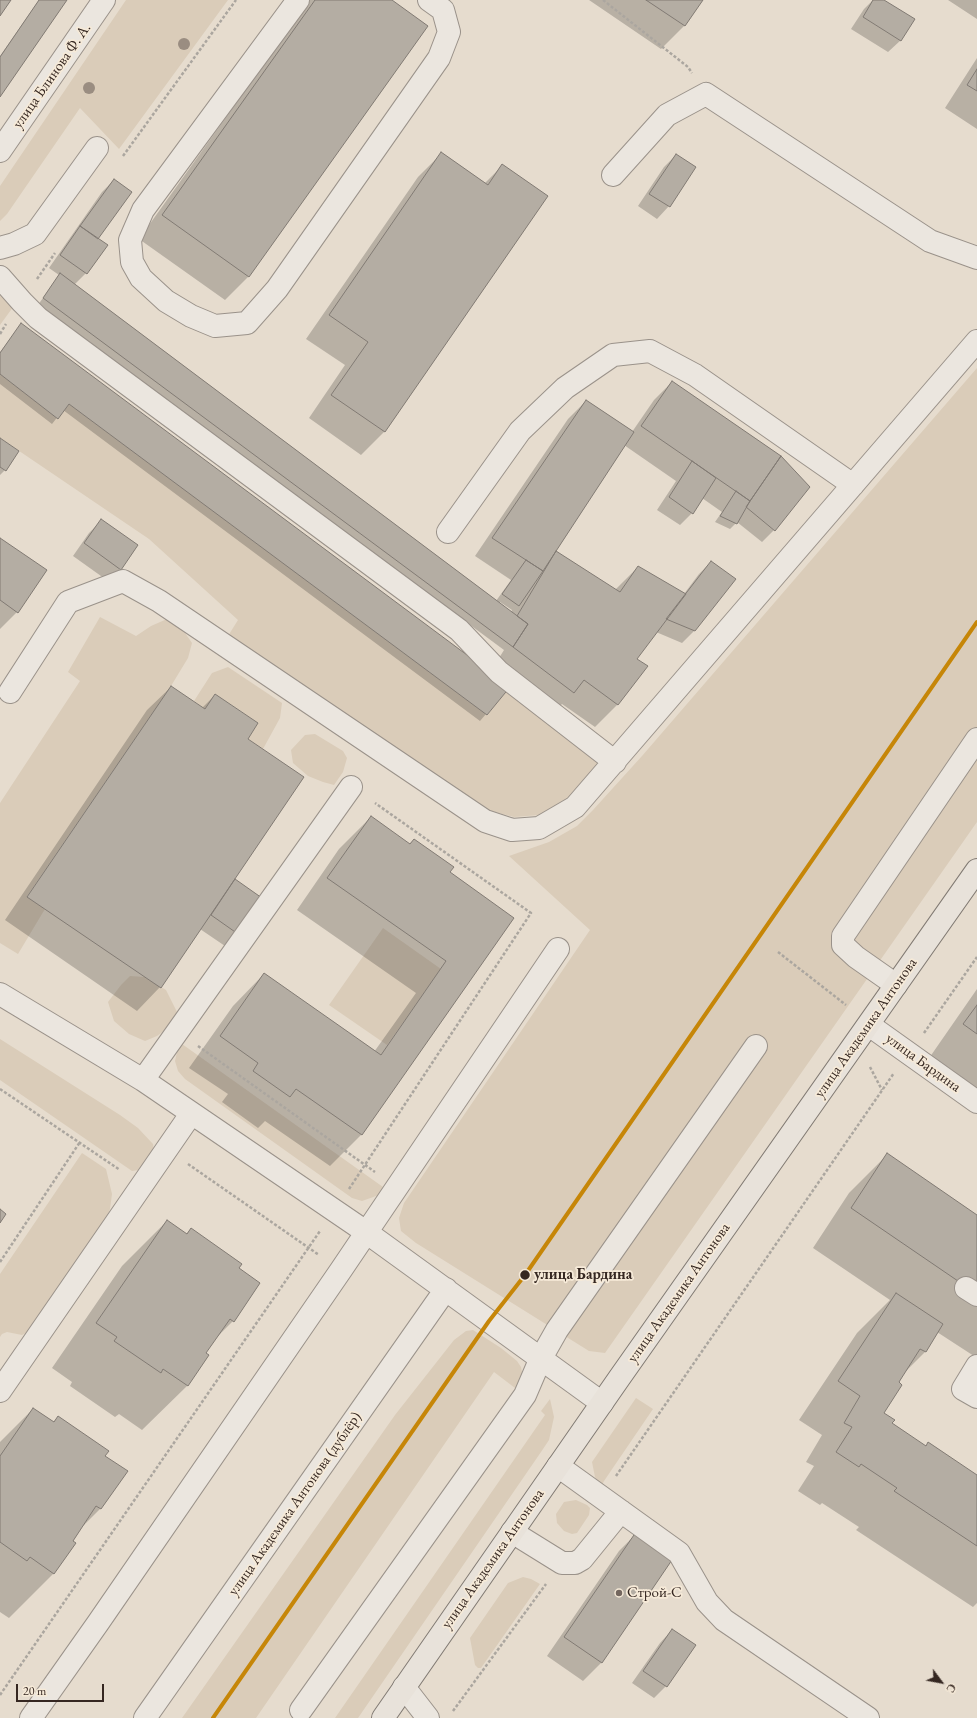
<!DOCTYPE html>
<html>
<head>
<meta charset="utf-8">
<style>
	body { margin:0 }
	#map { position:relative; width:977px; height:1718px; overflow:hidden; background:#e6dcce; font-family:"EB Garamond",serif }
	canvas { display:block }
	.north { position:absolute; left:921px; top:1662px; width:40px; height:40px; -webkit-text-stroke:3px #f6ead8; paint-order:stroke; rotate:122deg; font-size:11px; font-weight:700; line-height:16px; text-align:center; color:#352721 }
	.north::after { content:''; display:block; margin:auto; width:14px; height:18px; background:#352721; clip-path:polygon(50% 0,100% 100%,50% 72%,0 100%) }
	.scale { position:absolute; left:16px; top:1684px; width:88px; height:18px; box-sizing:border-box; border:2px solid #352721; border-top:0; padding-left:5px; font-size:12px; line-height:14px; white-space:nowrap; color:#352721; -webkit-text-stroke:3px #f6ead8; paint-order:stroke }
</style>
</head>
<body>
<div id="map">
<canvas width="977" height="1718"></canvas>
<div class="north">С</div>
<div class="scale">20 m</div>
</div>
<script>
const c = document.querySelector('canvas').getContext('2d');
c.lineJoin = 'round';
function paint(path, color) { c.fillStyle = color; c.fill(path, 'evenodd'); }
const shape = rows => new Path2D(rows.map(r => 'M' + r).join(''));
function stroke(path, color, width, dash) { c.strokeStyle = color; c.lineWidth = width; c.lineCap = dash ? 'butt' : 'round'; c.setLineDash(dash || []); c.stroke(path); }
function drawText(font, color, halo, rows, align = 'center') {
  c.font = font + ' "EB Garamond",serif'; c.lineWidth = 3.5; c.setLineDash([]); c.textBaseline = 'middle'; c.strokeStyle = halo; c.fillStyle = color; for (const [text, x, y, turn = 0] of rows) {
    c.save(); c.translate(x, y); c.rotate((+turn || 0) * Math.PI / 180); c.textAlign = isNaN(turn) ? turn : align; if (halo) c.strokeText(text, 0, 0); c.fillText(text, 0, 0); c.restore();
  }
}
const green = shape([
	[126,0,228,0,119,149,80,108,7,214,0,221,0,186],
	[0,291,16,303,0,325],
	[977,368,977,822,605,1353,589,1351,416,1243,401,1231,399,1218,404,1203,590,930,509,856,549,842,577,826,593,810,642,756],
	[0,374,58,419,69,404,487,715,510,687,600,762,571,799,539,815,514,817,491,811,228,636,238,620,149,539,0,438],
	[100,617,136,636,151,626,167,619,183,630,192,643,188,658,171,686,27,896,45,909,18,954,0,943,0,803,80,681,68,672],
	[228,667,282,703,280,718,263,749,248,739,258,723,215,694,205,709,194,701,212,673],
	[315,734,343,751,347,758,343,772,334,785,323,782,308,776,293,763,291,750,305,735],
	[383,928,441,969,387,1045,329,1005],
	[130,976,145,977,166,990,177,1012,168,1028,157,1036,145,1041,129,1034,114,1021,108,1002,121,985],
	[0,1039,120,1115,138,1128,153,1144,154,1150,139,1170,132,1171,0,1080],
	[182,1044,383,1187,379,1195,362,1201,352,1198,185,1079,178,1071,175,1061,177,1052],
	[82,1153,106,1169,112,1194,110,1209,106,1220,28,1332,22,1335,7,1332,2,1334,0,1337,0,1274],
	[473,1330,501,1348,517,1361,521,1367,523,1377,515,1388,494,1372,256,1718,182,1718,395,1415,454,1340,466,1331],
	[636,1398,653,1409,604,1481,602,1485,599,1484,595,1477,592,1462],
	[550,1399,554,1417,549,1440,541,1452,358,1718,335,1718,545,1415,541,1411],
	[576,1500,587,1505,590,1508,589,1515,577,1533,572,1534,564,1531,557,1523,556,1514,564,1502],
	[523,1577,531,1579,540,1584,481,1668,478,1668,475,1665,470,1638,508,1583]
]);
const shadow = shape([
	[39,0,66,0,0,95,0,56],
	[310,0,390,0,427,26,248,277,225,300,139,239],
	[589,0,701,0,685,25,661,49],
	[873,0,882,0,901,40,888,52,851,29,864,9],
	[948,0,977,0,977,19],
	[977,58,977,129,945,108],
	[442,153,485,183,503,165,384,432,361,455,309,418,345,365,306,339,418,177],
	[676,155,695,167,669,206,657,219,638,206,664,167],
	[114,180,86,273,74,285,496,601,511,580,475,556,568,419,586,401,632,432,654,400,672,382,781,456,809,487,774,530,762,542,737,522,730,529,715,522,722,512,702,498,692,513,680,525,657,510,676,481,624,445,555,551,615,590,638,567,684,594,699,574,711,562,694,631,682,643,656,632,635,659,618,704,595,727,562,704,550,716,491,671,504,650,38,305,59,275,49,268,102,192],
	[500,602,512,610,511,612,499,604],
	[21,325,509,687,480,721,63,410,52,424,0,384,0,352],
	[0,439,5,470,0,475],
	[101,521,120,569,108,581,73,556,89,533],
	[0,539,17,612,0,629],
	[171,687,202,708,215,695,246,739,234,879,261,899,237,933,225,946,200,929,160,987,137,1011,5,920,147,710],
	[371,817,409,844,414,840,448,873,513,918,361,1135,330,1166,265,1121,258,1128,222,1102,228,1094,189,1068,233,1006,264,974,374,1052,416,993,297,910,339,849],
	[977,989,977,1093,925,1064],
	[887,1155,977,1216,977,1358,937,1332,925,1352,904,1373,883,1413,891,1424,925,1447,928,1443,977,1476,977,1603,973,1607,856,1530,859,1527,822,1503,820,1505,798,1491,814,1466,806,1462,822,1435,799,1420,857,1333,890,1300,813,1248,849,1193],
	[167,1221,186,1234,191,1229,233,1321,212,1342,205,1353,208,1355,187,1386,142,1430,119,1414,115,1417,70,1386,72,1382,52,1368,122,1266],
	[33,1409,53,1422,58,1417,104,1456,126,1471,100,1509,79,1530,54,1573,9,1618,0,1612,0,1442],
	[637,1533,673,1558,601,1663,583,1681,547,1656,619,1551],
	[672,1630,666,1686,654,1698,632,1683,660,1643]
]);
const building = shape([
	[0,0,11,0,0,16,0,0],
	[39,0,67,0,0,97,0,57,39,0],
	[315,0,392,0,428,26,249,277,162,215,315,0],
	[646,0,703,0,685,26,646,0],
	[873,0,884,0,915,19,901,41,863,17,873,0],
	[977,69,977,91,967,85,977,69],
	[441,152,488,185,502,164,548,196,385,432,331,395,368,342,329,315,441,152],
	[676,154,696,167,670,207,649,194,676,154],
	[114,179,132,192,98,239,80,226,114,179],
	[80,226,108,245,87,274,60,255,80,226],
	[60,273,528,624,513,647,43,298,60,273],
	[21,323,510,687,487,715,69,404,58,419,0,374,0,353,21,323],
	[672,381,781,456,750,501,641,426,672,381],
	[586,400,634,432,543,571,492,538,586,400],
	[0,438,19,451,6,471,0,467,0,438],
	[781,456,810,487,775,531,746,507,781,456],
	[692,461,716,478,693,514,669,497,692,461],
	[736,491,750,501,737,524,720,516,736,491],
	[101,519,138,545,121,570,84,543,101,519],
	[0,538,47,570,18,613,0,600,0,538],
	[556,551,620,592,638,566,686,594,637,659,648,666,618,705,584,680,574,693,513,647,528,624,517,616,556,551],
	[526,560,543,571,519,606,502,594,526,560],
	[711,561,736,579,695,631,666,619,711,561],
	[171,686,205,709,215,694,258,723,248,739,304,777,161,988,27,897,171,686],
	[371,816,410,844,414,839,454,867,450,872,514,918,362,1135,296,1089,290,1097,253,1071,258,1063,220,1036,264,973,381,1055,446,961,327,878,371,816],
	[235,879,262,898,238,934,211,915,235,879],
	[977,1005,977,1034,963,1024,977,1005],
	[887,1153,977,1215,977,1294,851,1208,887,1153],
	[0,1209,6,1214,0,1223,0,1209],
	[167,1220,187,1234,191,1228,242,1264,239,1268,260,1283,234,1322,230,1319,206,1353,209,1355,188,1386,163,1369,161,1373,114,1341,117,1337,96,1323,167,1220],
	[896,1293,943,1324,926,1352,920,1349,899,1382,902,1385,884,1413,895,1420,892,1423,926,1446,928,1442,977,1475,977,1546,894,1491,897,1488,861,1464,859,1467,836,1452,852,1427,844,1423,860,1396,838,1381,896,1293],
	[33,1408,54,1422,58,1416,109,1451,105,1456,128,1471,101,1509,96,1506,73,1541,76,1543,54,1574,30,1557,27,1561,0,1542,0,1456,33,1408],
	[636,1532,674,1557,602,1663,564,1637,636,1532],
	[672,1629,696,1645,667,1687,643,1671,672,1629]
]);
const path = shape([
	[603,0,688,67,692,73],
	[123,156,236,0],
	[37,279,55,253],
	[0,334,6,324],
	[778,952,846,1005],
	[924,1033,977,957],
	[198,1046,375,1172],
	[870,1067,882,1090],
	[0,1089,120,1170],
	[188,1164,319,1255],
	[349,1189,531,913,375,803],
	[0,1262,80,1142],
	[616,1476,894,1073],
	[0,1695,320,1231],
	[453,1711,546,1584]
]);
const minor = shape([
	[298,0,143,210,130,240,132,262,141,278,166,301,191,316,215,326,247,323,277,289,439,58,449,32,443,10,429,0],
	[0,151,104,0],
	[613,175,667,115,706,94,930,241,977,258],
	[0,248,14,244,35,234,97,148],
	[0,277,22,302,38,318,459,630,499,672,615,762],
	[448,532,520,431,565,388,613,355,650,351,695,375,853,485],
	[10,692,68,602,123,581,159,601,485,821,512,830,539,828,575,807,977,341],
	[896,985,856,957,843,945,843,936,977,739],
	[0,994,143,1080,366,1232,602,1403],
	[869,1025,977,1102],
	[143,1080,351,787],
	[966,1288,977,1295],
	[977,1366,963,1389,977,1397],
	[0,1391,191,1114],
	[558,1466,679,1553,707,1602,724,1620,868,1718],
	[512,1532,562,1563,575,1563,582,1559,621,1511],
	[404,1687,428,1718],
	[301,1710,525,1395,540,1360,557,1330,756,1046],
	[31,1718,98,1623,341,1270,558,949],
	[145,1718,446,1289]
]);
const major = shape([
	[383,1718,620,1377,977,870]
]);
const tram1 = shape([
	[213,1718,489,1321,525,1275,977,622]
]);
const trees = [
	[184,44],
	[89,88]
];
const markers = [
	[525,1275,5.5,"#352721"],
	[619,1593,4,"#73665e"]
];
const streetNames = [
	["улица Блинова Ф. А.",52,76,-55],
	["улица Академика Антонова",866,1028,-55],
	["улица Бардина",923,1063,36],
	["улица Академика Антонова",679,1293,-55],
	["улица Академика Антонова (дублёр)",295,1504,-55],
	["улица Академика Антонова",493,1559,-55]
];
const stopNames = [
	["улица Бардина",534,1275]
];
const poiNames = [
	["Строй-С",627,1593]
];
paint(green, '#daccb9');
paint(shadow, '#0003');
paint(building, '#b4ada3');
stroke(building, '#817a73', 1);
stroke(minor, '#9a928a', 24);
stroke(major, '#817a73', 24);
stroke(path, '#aba69f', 2.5, [3, 2]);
stroke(minor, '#ebe6df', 22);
stroke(major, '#e8e2da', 22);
stroke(tram1, '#c68608', 4);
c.fillStyle = '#9a8d81';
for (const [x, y] of trees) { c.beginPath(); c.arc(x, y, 6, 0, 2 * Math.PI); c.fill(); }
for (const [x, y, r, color] of markers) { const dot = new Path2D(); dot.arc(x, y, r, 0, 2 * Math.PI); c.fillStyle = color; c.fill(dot); stroke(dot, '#f6ead8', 1.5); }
drawText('15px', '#352721', '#f6ead8', streetNames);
drawText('bold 15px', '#352721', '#f6ead8', stopNames, 'left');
drawText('15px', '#352721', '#f6ead8', poiNames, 'left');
</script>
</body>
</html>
